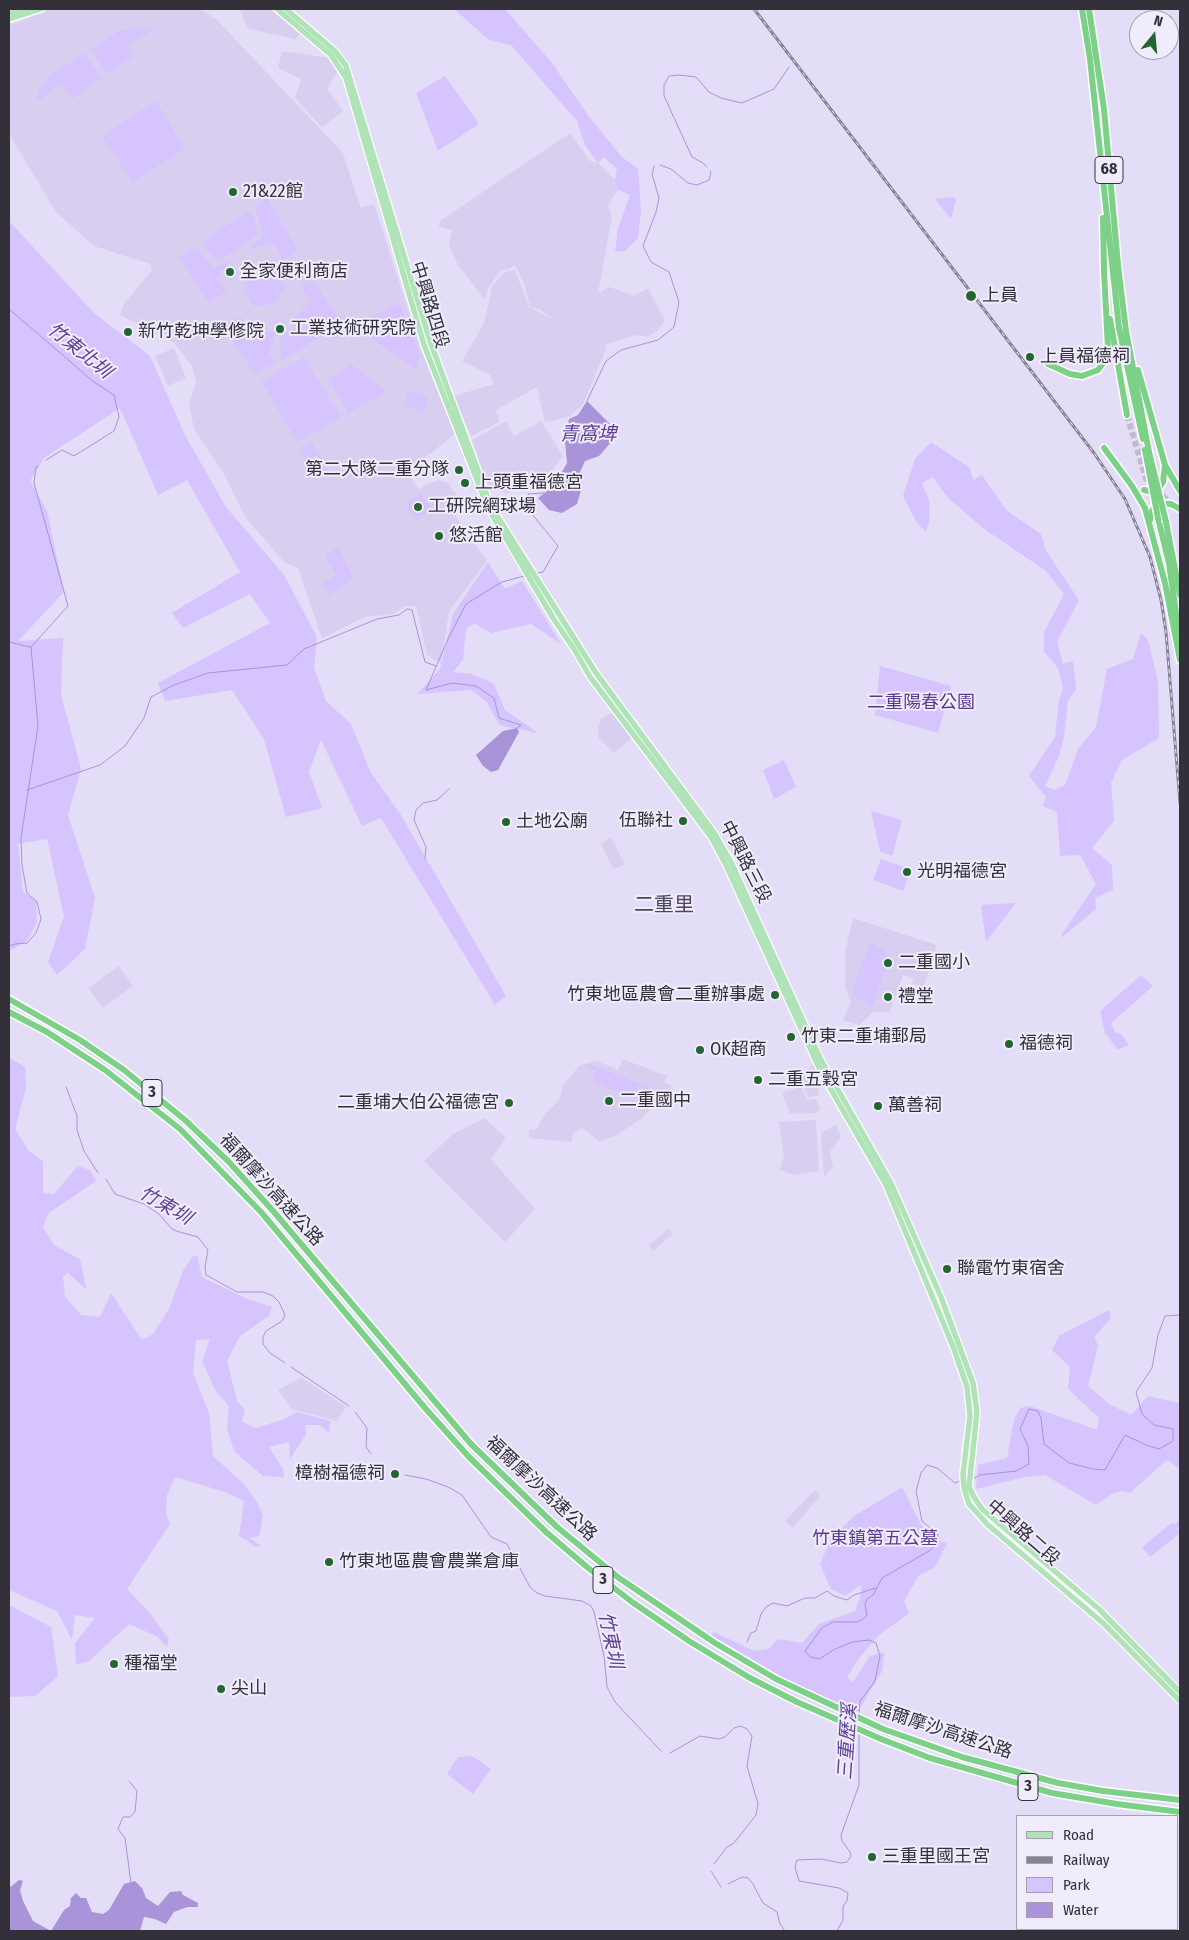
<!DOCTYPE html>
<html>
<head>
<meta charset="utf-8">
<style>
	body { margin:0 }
	#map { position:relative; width:1189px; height:1940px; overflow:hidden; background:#e4ddf7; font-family:"Fira Sans Condensed",sans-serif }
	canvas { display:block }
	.frame { position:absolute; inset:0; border:10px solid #33303a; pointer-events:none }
	.legend { position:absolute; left:1016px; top:1815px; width:162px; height:115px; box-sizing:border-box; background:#f0ecfc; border:1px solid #a4a1ae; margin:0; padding:6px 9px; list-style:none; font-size:15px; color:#33303a }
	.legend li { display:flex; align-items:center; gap:10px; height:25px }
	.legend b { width:25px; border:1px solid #a4a1ae }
	.north { position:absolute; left:1129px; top:10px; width:50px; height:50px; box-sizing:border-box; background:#f0ecfc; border:1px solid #a4a1ae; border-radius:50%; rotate:17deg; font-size:14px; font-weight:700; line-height:20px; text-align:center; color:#33303a }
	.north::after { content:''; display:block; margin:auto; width:18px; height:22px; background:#23652f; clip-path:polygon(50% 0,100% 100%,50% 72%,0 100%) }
</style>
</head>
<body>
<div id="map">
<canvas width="1189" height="1940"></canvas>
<div class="frame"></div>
<ul class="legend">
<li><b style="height:6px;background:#b0e3b7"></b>Road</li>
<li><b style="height:6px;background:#878294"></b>Railway</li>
<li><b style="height:14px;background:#d5c4fe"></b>Park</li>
<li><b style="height:14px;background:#a993d9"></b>Water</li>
</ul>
<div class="north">N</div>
</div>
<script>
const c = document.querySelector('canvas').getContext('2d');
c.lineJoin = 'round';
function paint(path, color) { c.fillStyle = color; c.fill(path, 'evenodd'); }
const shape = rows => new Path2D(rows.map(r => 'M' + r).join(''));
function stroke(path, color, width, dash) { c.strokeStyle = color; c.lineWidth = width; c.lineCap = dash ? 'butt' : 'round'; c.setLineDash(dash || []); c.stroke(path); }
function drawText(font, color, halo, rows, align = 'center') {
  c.font = font + ' "Fira Sans Condensed","Noto Sans TC",sans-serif'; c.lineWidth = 4; c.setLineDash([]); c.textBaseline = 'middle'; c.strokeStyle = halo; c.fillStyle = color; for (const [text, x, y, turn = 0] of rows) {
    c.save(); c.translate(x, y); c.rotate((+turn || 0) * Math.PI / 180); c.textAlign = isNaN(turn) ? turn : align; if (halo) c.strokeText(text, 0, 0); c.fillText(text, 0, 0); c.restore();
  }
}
const built = shape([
	[50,9,200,9,217,20,343,153,361,208,374,204,421,350,455,434,407,472,418,489,438,480,448,483,461,501,450,508,487,561,449,611,441,664,427,655,416,606,405,606,393,614,365,617,322,638,298,568,285,563,245,517,224,474,194,429,189,404,196,382,192,366,174,343,120,315,124,304,152,270,150,264,94,246,56,212,9,134,9,26],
	[240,9,270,9,300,34,296,39,248,29],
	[282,51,329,58,337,72,327,89,343,111,322,127,295,98,301,79,278,68],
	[570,133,590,161,598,163,615,180,618,190,608,205,612,217,598,294,609,287,634,296,648,288,665,321,658,330,647,337,635,335,604,345,607,347,583,404,570,416,545,423,537,387,496,410,500,422,471,436,454,396,494,384,490,375,462,361,484,323,492,286,505,272,515,270,529,307,552,319,541,310,530,307,525,286,515,265,508,270,502,269,489,286,485,300,458,265,449,245,452,230,439,227,440,221],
	[174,348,186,378,168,386,155,356],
	[506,421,514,436,541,421,563,456,551,471,506,494,494,488,489,492,472,440],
	[613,712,633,737,614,753,598,737,598,727,601,719],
	[611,837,625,865,613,869,601,844],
	[853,918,937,945,924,986,912,984,914,978,903,975,890,1012,873,1012,859,1025,843,1020,851,1002,845,987,845,952],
	[119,966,133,986,103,1008,88,988],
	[623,1059,667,1076,664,1082,672,1086,642,1118,617,1135,600,1142,582,1128,573,1134,571,1142,529,1138,529,1130,536,1130,545,1114,559,1100,563,1085,580,1065,598,1061,618,1070],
	[814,1064,820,1075,816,1079,819,1095,808,1098,803,1085,791,1086,789,1080,800,1077],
	[801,1087,807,1100,816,1099,821,1110,815,1113,790,1114,782,1092],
	[484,1118,506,1138,491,1159,535,1209,505,1242,424,1161,453,1134],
	[816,1120,819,1171,794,1175,780,1170,784,1155,779,1122],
	[836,1125,841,1137,830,1152,833,1167,824,1177,821,1133],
	[668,1229,673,1234,653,1251,649,1245],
	[301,1377,346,1407,337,1421,292,1409,278,1390],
	[815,1490,820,1496,793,1528,785,1521]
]);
const green = shape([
	[454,9,505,9,552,63,590,118,622,157,638,169,641,210,638,238,624,252,615,251,618,228,630,195,618,190,615,180,617,169,604,157,598,163,585,145,577,121,511,45,489,40],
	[133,27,155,30,128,44,134,56,107,74,91,49,119,31],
	[84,53,101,79,72,99,61,84,39,100,37,98,38,91,50,76],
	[445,76,479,124,438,151,416,93],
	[156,101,185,149,132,182,102,136],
	[953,197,956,199,952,216,950,218,935,199],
	[267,198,298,250,283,260,274,243,246,250,264,236,255,207],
	[248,211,253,216,257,234,234,252,216,260,202,242],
	[9,221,94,313,150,356,186,437,226,507,284,575,317,637,314,668,326,701,351,724,371,773,401,815,506,996,495,1005,381,818,362,826,321,740,309,772,322,808,286,817,264,739,232,690,165,701,158,683,270,623,250,594,183,628,172,613,240,572,187,480,158,495,120,408,44,458,30,481,47,511,64,592,18,641,63,638,61,695,81,769,68,815,95,898,85,949,57,975,48,962,64,916,47,839,18,844,23,892,36,900,37,922,27,941,9,951],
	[196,247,209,263,215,267,232,260,216,278,227,291,209,303,179,257],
	[258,271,277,271,285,287,275,304,253,306,243,288,247,279],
	[313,279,341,324,327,334,308,320,294,320,310,301,301,286],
	[399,303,420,354,415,369,353,325],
	[240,316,252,334,276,330,269,353,276,363,255,374,222,325],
	[304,327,321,337,281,360,280,339,292,329],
	[304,357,341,417,297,442,261,381],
	[351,364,387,392,348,413,329,380],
	[409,390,428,397,424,413,404,405],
	[312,442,327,470,315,477,299,449],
	[931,442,970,468,973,480,982,475,1007,511,1041,534,1046,551,1079,600,1057,642,1063,664,1073,661,1076,689,1068,701,1064,737,1059,756,1045,786,1055,790,1065,785,1078,749,1096,727,1107,669,1133,659,1141,633,1148,640,1158,681,1159,738,1122,760,1111,783,1114,821,1092,848,1112,865,1113,890,1095,898,1096,909,1061,938,1062,934,1096,884,1080,855,1060,856,1057,812,1043,806,1046,797,1029,776,1055,737,1059,700,1063,689,1058,668,1044,651,1044,632,1064,594,1046,571,983,528,948,498,933,477,922,483,929,500,929,523,926,532,917,523,903,496,915,459],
	[421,493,431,510,416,520,405,503],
	[338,547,354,578,329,595,322,583,336,575,325,555],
	[488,562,505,589,522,581,561,644,531,624,491,633,474,623,466,629,463,660,453,672,472,674,494,684,505,710,538,733,499,725,487,702,471,690,417,694,440,669,453,614],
	[880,666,951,686,938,733,875,715],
	[784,760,796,787,774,799,763,770],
	[871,811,902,820,892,856,880,851],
	[881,859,904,867,902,875,908,877,903,891,873,880],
	[1016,903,986,942,981,905],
	[870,942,874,944,874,947,882,948,885,950,889,959,872,1007,868,1006,870,1001,863,1002,857,1000,852,992],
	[1141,975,1153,986,1111,1023,1115,1032,1121,1034,1129,1045,1118,1050,1105,1033,1100,1011],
	[9,1057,25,1067,26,1088,15,1129,29,1151,43,1161,43,1193,54,1194,78,1166,90,1170,96,1181,49,1213,43,1227,54,1245,80,1259,86,1289,68,1273,63,1276,65,1296,81,1315,98,1317,101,1315,111,1293,142,1340,153,1334,169,1309,183,1271,192,1257,197,1255,202,1277,245,1298,272,1307,269,1316,240,1336,227,1361,237,1401,245,1410,242,1422,256,1428,284,1419,297,1412,330,1421,329,1433,320,1425,305,1425,306,1434,290,1459,289,1442,269,1447,283,1469,284,1477,263,1476,234,1451,227,1428,229,1406,215,1390,202,1361,210,1339,196,1340,193,1373,209,1413,213,1456,243,1483,257,1502,263,1516,259,1536,249,1538,261,1546,256,1547,239,1536,244,1501,225,1492,175,1477,167,1495,166,1514,170,1524,127,1589,149,1612,169,1639,167,1647,158,1637,129,1624,89,1661,76,1665,75,1643,95,1618,75,1615,72,1640,57,1611,9,1590],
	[588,1064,650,1087,649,1090,639,1087,637,1093,631,1096,604,1086,594,1081,594,1073,597,1071,587,1067],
	[1109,1310,1111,1318,1094,1337,1098,1345,1088,1386,1109,1404,1131,1415,1148,1396,1180,1403,1180,1469,1167,1460,1130,1493,1122,1491,1112,1494,1096,1505,1045,1475,1025,1477,976,1489,978,1465,1007,1458,1014,1420,1020,1408,1030,1406,1097,1430,1099,1418,1068,1389,1070,1367,1052,1350,1059,1336],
	[902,1487,921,1525,935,1537,933,1541,947,1543,935,1567,919,1575,904,1601,909,1613,878,1636,860,1657,847,1677,853,1682,870,1656,884,1652,882,1671,857,1713,776,1674,719,1642,711,1635,714,1632,754,1651,769,1649,778,1639,802,1643,819,1624,855,1611,861,1595,861,1585,845,1596,831,1589,820,1564,831,1539,854,1516],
	[1180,1519,1180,1529,1178,1528,1180,1533,1150,1557,1142,1547,1173,1522,1175,1524],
	[9,1605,51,1627,58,1676,35,1696,9,1697],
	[472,1756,491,1769,473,1794,447,1774,458,1757]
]);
const water = shape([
	[587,401,619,433,599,456,585,461,580,472,582,487,577,504,562,513,549,510,538,498,554,486,567,463,565,442,569,419,578,415],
	[517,728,519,732,498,770,491,772,483,766,476,755,503,731],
	[19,1880,23,1881,20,1890,23,1901,33,1921,51,1931,64,1910,70,1906,71,1898,76,1893,81,1898,86,1898,92,1912,103,1914,109,1910,124,1884,135,1881,142,1888,146,1898,158,1906,170,1892,181,1891,183,1895,198,1903,198,1907,187,1907,174,1912,166,1924,155,1919,144,1917,140,1931,9,1931,9,1888]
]);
const stream = shape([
	[660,165,671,169,688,183,697,185,709,180,711,172,710,171],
	[707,167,703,163,692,157,664,96,664,85,669,76,679,75,696,77,709,92,721,98,742,103,774,89,789,67],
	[9,309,94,382,114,395,119,417,114,431,74,456,62,450,46,460],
	[587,401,606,361,621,350,658,340,674,327,679,302,669,272,651,262,643,246,656,212,659,198,652,174,654,166],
	[537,573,543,572,558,546,532,514,528,494,545,493],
	[9,642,30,647],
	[31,647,68,606,34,483,36,467,38,466],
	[517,728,521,725,499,718,494,698,476,686,452,683,426,690,448,639,466,604,502,582,524,576],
	[27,790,100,765,125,746,144,718,151,697,174,685,208,673,287,665,304,649,377,619,399,615,407,609,412,610,425,662,436,666],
	[425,859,426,847,414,820,416,810,423,803,437,800,449,789],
	[9,946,15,944,27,943,36,933,41,919,37,902,27,893,22,865,21,838,38,726,31,647],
	[66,1087,77,1116,77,1130,84,1151,98,1173],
	[106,1179,115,1194,144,1204,159,1214,171,1228,176,1231,198,1237,208,1250,205,1267,206,1275,237,1292,263,1292,273,1296,279,1302,285,1315,282,1321,266,1331,263,1337,263,1344,270,1353,285,1363],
	[291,1367,349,1406],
	[355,1412,367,1428,366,1447,371,1454],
	[405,1475,426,1479,448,1487,462,1495,491,1537,507,1544,530,1587,537,1593,545,1596,582,1601,591,1606,594,1612,604,1656,607,1687,615,1702,661,1751],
	[974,1478,980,1475,1016,1471,1029,1464,1028,1446,1020,1429,1029,1409,1038,1411,1041,1418,1044,1444,1069,1463,1093,1469,1105,1470,1125,1435,1146,1445,1159,1449,1173,1441,1173,1429,1154,1425,1142,1414,1136,1392,1152,1368,1158,1335,1165,1316,1180,1315],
	[747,1642,751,1633,756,1631,761,1614,766,1607,773,1603,787,1606,805,1598,815,1598,827,1591,834,1596,847,1600,854,1595,876,1588],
	[859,1715,860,1701,875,1681,880,1656,876,1643,869,1640,852,1642,833,1650,820,1659,810,1657,805,1651,822,1628,833,1622,857,1622,862,1620,867,1615,865,1605,867,1599,873,1595,882,1578,929,1551,939,1542,938,1535,922,1521,916,1491,921,1473,927,1465,937,1468,955,1483,960,1481],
	[670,1753,700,1736,719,1739,725,1737,734,1728,741,1726,747,1729,752,1736,747,1766,758,1804,756,1815,734,1843,727,1847,714,1864],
	[129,1781,137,1791,135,1812,130,1817,123,1817,118,1829,125,1838,131,1883],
	[711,1871,721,1887],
	[728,1884,742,1877,748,1878,753,1884,763,1903,777,1912,780,1924,785,1931],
	[837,1931,843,1920,843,1906,847,1901,848,1893,839,1888,799,1881,795,1867,797,1860,821,1859,841,1863,847,1862,851,1856,850,1852,842,1841,841,1835,859,1785,859,1731]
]);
const highwayTunnel = shape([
	[1127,415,1147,482,1174,506]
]);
const major = shape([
	[277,9,331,55,346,78,424,345,488,508,553,618,574,649,590,677,711,837,726,865,822,1074,886,1185,954,1349,967,1387,970,1416,963,1474,964,1488,969,1504,988,1525,1104,1624,1180,1701],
	[286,9,335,51,346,66,430,341,491,506,596,673,715,834,731,862,820,1058,891,1183,941,1297,973,1383,977,1412,969,1487,974,1497,982,1509,1099,1609,1180,1692],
	[9,14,27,9],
	[9,19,41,9]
]);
const highway = shape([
	[1082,9,1090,59,1119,328,1143,439],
	[1089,9,1104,109,1118,265,1126,331,1149,452],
	[1110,319,1127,415],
	[1048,364,1070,374,1082,376,1098,370,1107,358,1108,349,1104,271,1103,218],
	[1138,370,1165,465,1180,491],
	[1104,448,1132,486,1145,508,1165,583,1180,660],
	[1144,490,1153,492,1158,490,1163,482,1165,465],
	[1158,518,1169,563,1179,634],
	[1150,520,1151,513,1156,503,1171,504,1180,509],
	[1166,522,1180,595],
	[9,999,80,1040,124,1070,185,1120,228,1161,274,1212,471,1444,557,1527,619,1578,715,1643,776,1679,883,1729,962,1757,1058,1783,1103,1791,1180,1800],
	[9,1012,47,1032,105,1070,180,1129,261,1212,425,1408,469,1457,546,1532,587,1567,632,1602,689,1641,750,1678,797,1702,881,1739,930,1758,1052,1793,1117,1804,1180,1812]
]);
const rail = shape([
	[754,9,1094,453,1125,499,1150,557,1161,600,1166,632,1180,803]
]);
const highwayBridge = shape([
	[1145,450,1158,518],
	[1149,452,1166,522]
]);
const markers = [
	[233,192,5,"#23652f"],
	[230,272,5,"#23652f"],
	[971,296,6,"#23652f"],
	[280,329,5,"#23652f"],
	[128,332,5,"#23652f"],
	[1030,357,5,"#23652f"],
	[459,470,5,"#23652f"],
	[465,483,5,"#23652f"],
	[418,507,5,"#23652f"],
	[439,536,5,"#23652f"],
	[683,821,5,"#23652f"],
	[506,822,5,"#23652f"],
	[907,872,5,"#23652f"],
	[888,963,5,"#23652f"],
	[775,995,5,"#23652f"],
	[888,997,5,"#23652f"],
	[791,1037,5,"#23652f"],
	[1009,1044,5,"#23652f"],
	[700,1050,5,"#23652f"],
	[758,1080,5,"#23652f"],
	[609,1101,5,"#23652f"],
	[509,1103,5,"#23652f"],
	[878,1106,5,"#23652f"],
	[947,1269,5,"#23652f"],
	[395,1474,5,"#23652f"],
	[329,1562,5,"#23652f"],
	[114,1664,5,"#23652f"],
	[221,1689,5,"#23652f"],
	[872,1857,5,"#23652f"]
];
const shields = [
	[1109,170,28],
	[152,1093,20],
	[603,1580,20],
	[1028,1787,20]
];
const shieldNames = [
	["68",1109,170],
	["3",152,1093],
	["3",603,1580],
	["3",1028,1787]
];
const poiNames = [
	["21&22館",243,192],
	["全家便利商店",240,272],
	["上員",982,296],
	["工業技術研究院",290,329],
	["新竹乾坤學修院",138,332],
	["上員福德祠",1040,357],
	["第二大隊二重分隊",449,470,"right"],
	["上頭重福德宮",475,483],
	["工研院網球場",428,507],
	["悠活館",449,536],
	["伍聯社",673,821,"right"],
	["土地公廟",516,822],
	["光明福德宮",917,872],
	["二重國小",898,963],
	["竹東地區農會二重辦事處",765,995,"right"],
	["禮堂",898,997],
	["竹東二重埔郵局",801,1037],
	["福德祠",1019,1044],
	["OK超商",710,1050],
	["二重五穀宮",768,1080],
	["二重國中",619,1101],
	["二重埔大伯公福德宮",499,1103,"right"],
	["萬善祠",888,1106],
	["聯電竹東宿舍",957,1269],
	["樟樹福德祠",385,1474,"right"],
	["竹東地區農會農業倉庫",339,1562],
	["種福堂",124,1664],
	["尖山",231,1689],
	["三重里國王宮",882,1857]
];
const streetNames = [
	["中興路四段",429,305,73],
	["中興路三段",745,862,63],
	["福爾摩沙高速公路",271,1190,48],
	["福爾摩沙高速公路",541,1489,43],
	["中興路二段",1023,1533,41],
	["福爾摩沙高速公路",943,1731,18]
];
const parkNames = [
	["二重陽春公園",921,703],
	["竹東鎮第五公墓",875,1539]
];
const waterNames = [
	["竹東北圳",79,351,39],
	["青窩埤",588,435],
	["竹東圳",165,1206,30],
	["竹東圳",610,1640,78],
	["三重歷溪",848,1742,-86]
];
const quarterNames = [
	["二重里",664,905]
];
paint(built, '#d8cff0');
paint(green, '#d5c4fe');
paint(water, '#a993d9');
stroke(stream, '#a993d9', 1);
stroke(highwayTunnel, '#c1bad1', 6, [6, 3]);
stroke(major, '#fff', 8);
stroke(highway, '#fff', 9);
stroke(major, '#b0e3b7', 5.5);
stroke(highway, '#7cd087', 6);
stroke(rail, '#878294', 3);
stroke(rail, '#f0ecfc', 1, [4]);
stroke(highwayBridge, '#fff', 9, []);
stroke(highwayBridge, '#7cd087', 6);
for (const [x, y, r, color] of markers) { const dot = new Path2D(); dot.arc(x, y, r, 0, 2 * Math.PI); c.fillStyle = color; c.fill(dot); stroke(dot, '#f0ecfc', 2); }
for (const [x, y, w] of shields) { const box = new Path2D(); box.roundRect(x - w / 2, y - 13.5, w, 27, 4); c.fillStyle = '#f0ecfc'; c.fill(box); stroke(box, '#33303a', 1); }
drawText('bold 16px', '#33303a', null, shieldNames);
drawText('18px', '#33303a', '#f0ecfc', poiNames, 'left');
drawText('18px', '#33303a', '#f0ecfc', streetNames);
drawText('18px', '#593a8c', '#f0ecfc', parkNames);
drawText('italic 19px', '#5e3f93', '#f0ecfc', waterNames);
drawText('20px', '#4d465c', '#f0ecfc', quarterNames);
</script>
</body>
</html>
